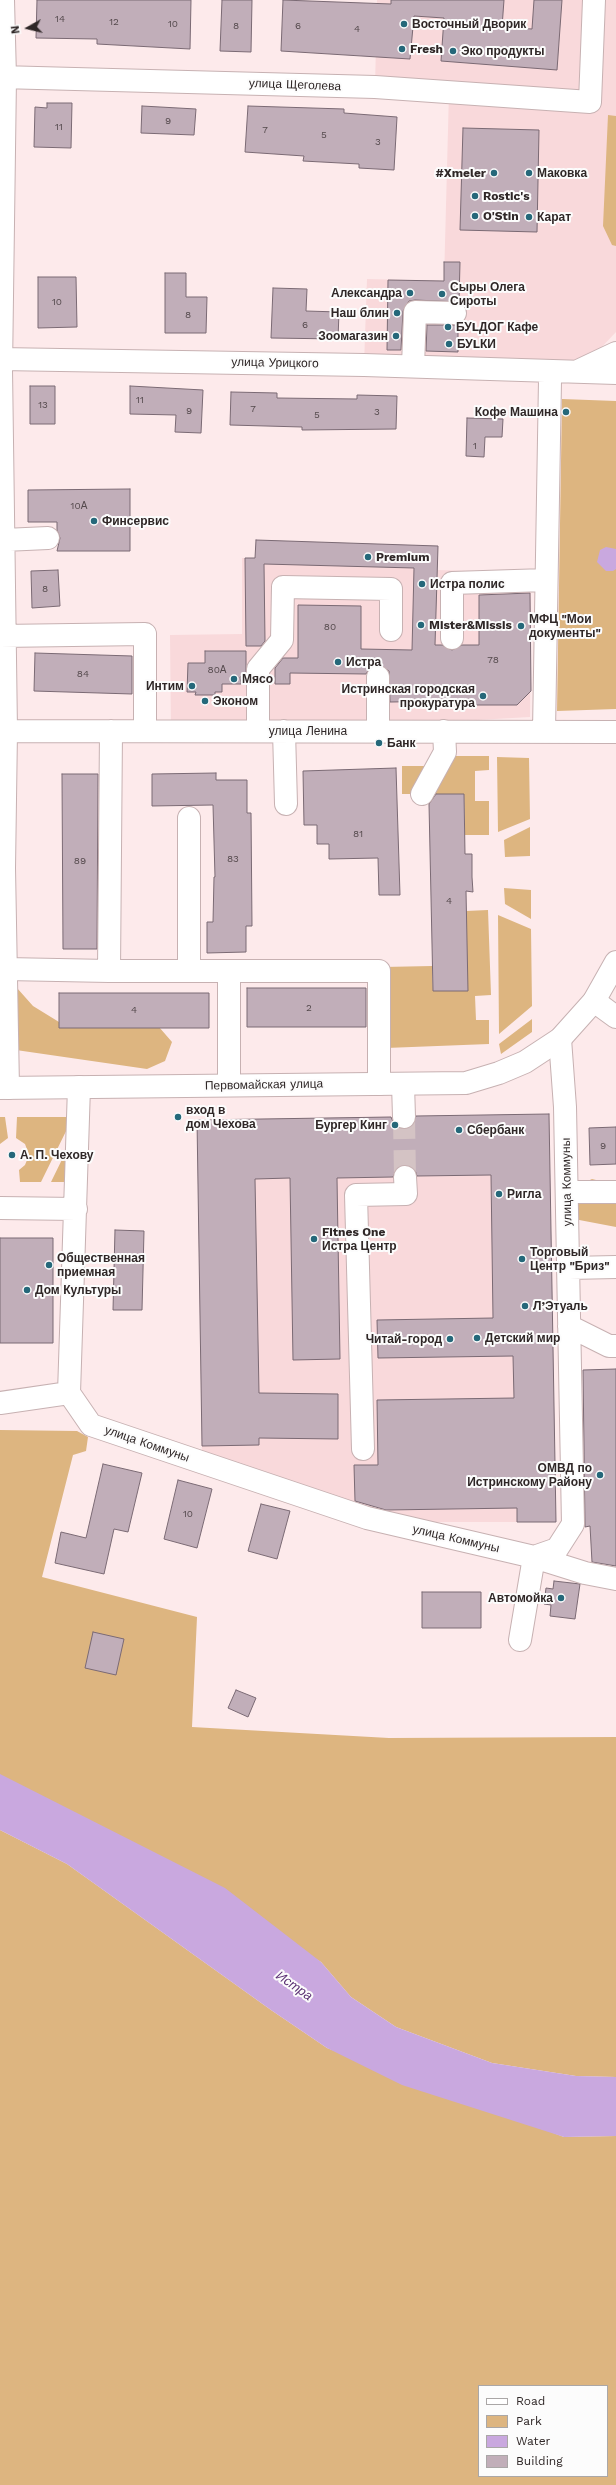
<!DOCTYPE html>
<html>
<head>
<meta charset="utf-8">
<style>
	body { margin:0 }
	#map { position:relative; width:616px; height:2485px; overflow:hidden; background:#fdeaeb; font-family:"Work Sans",sans-serif }
	canvas { display:block }
	.legend { position:absolute; left:478px; top:2385px; width:130px; height:92px; box-sizing:border-box; background:#fcfcfc; border:1px solid #aaa7a7; margin:0; padding:5px 7px; list-style:none; font-size:12px; color:#2f2727 }
	.legend li { display:flex; align-items:center; gap:8px; height:20px }
	.legend b { width:20px; border:1px solid #aaa7a7 }
	.north { position:absolute; left:8px; top:8px; width:40px; height:40px; -webkit-text-stroke:3px #fcfcfc; paint-order:stroke; rotate:262deg; font-size:11px; font-weight:700; line-height:16px; text-align:center; color:#2f2727 }
	.north::after { content:''; display:block; margin:auto; width:14px; height:18px; background:#2f2727; clip-path:polygon(50% 0,100% 100%,50% 72%,0 100%) }
</style>
</head>
<body>
<div id="map">
<canvas width="616" height="2485"></canvas>
<ul class="legend">
<li><b style="height:5px;background:#fff"></b>Road</li>
<li><b style="height:11px;background:#ddb580"></b>Park</li>
<li><b style="height:11px;background:#c9a8df"></b>Water</li>
<li><b style="height:11px;background:#c1aeb9"></b>Building</li>
</ul>
<div class="north">N</div>
</div>
<script>
const c = document.querySelector('canvas').getContext('2d');
c.lineJoin = 'round';
function paint(path, color) { c.fillStyle = color; c.fill(path, 'evenodd'); }
const shape = rows => new Path2D(rows.map(r => 'M' + r).join(''));
function stroke(path, color, width, dash) { c.strokeStyle = color; c.lineWidth = width; c.lineCap = dash ? 'butt' : 'round'; c.setLineDash(dash || []); c.stroke(path); }
function drawText(font, color, halo, rows, align = 'center') {
  c.font = font + ' "Work Sans",sans-serif'; c.lineWidth = 4; c.setLineDash([]); c.textBaseline = 'middle'; c.strokeStyle = halo; c.fillStyle = color; for (const [text, x, y, turn = 0] of rows) {
    c.save(); c.translate(x, y); c.rotate((+turn || 0) * Math.PI / 180); c.textAlign = isNaN(turn) ? turn : align; if (halo) c.strokeText(text, 0, 0); c.fillText(text, 0, 0); c.restore();
  }
}
const built = shape([
	[377,0,616,0,616,332,579,371,364,365,367,279,444,281,449,92,375,87],
	[256,540,438,546,437,570,514,572,531,591,530,717,284,731,171,731,170,635,242,634,242,558,255,558],
	[549,1114,556,1522,405,1522,202,1459,197,1120]
]);
const green = shape([
	[608,115,616,116,616,246,612,245,603,226],
	[562,399,616,401,616,709,557,711],
	[446,756,489,756,489,770,475,771,475,801,489,801,489,835,465,835,464,794,402,794,402,766,446,766],
	[497,757,529,758,530,819,498,832],
	[530,827,530,856,505,857,504,840],
	[504,888,531,890,531,919,505,904],
	[488,910,491,995,475,996,476,1020,489,1020,489,1044,386,1048,383,967,432,966,433,991,467,991,466,911],
	[498,915,531,929,532,1006,499,1034],
	[17,988,33,1006,59,1022,159,1027,172,1042,165,1061,147,1069,9,1049],
	[532,1019,532,1032,501,1054,499,1044],
	[0,1117,5,1117,8,1138,0,1144],
	[17,1117,73,1117,41,1182,20,1182,19,1170,25,1165,29,1155,25,1144,16,1138],
	[73,1137,73,1182,51,1182],
	[592,1179,616,1185,616,1227,574,1219,573,1188],
	[0,1430,77,1431,88,1437,86,1451,73,1455,42,1577,197,1617,192,1727,389,1738,616,1737,616,2077,576,2076,492,2063,396,2027,351,1997,321,1962,0,1777],
	[0,1830,67,1864,271,2010,327,2048,564,2137,616,2136,616,2485,0,2485],
	[479,2386,607,2386,607,2476,479,2476]
]);
const water = shape([
	[606,547,616,549,616,569,613,571,606,571,597,562,600,550],
	[0,1774,225,1888,321,1962,351,1997,396,2027,492,2063,576,2076,616,2077,616,2136,564,2137,402,2085,327,2048,271,2010,67,1864,0,1830]
]);
const building = shape([
	[37,0,191,0,190,49,97,44,97,39,36,38,37,0],
	[222,0,252,0,251,52,220,51,222,0],
	[283,0,391,4,391,0,504,0,502,27,532,29,534,0,562,0,557,70,441,61,444,18,414,16,410,59,281,51,283,0],
	[47,103,72,103,71,148,34,147,35,107,47,108,47,103],
	[142,106,196,109,194,135,141,133,142,106],
	[248,106,344,109,344,113,397,117,394,170,359,168,359,164,303,161,304,156,245,152,248,106],
	[463,128,539,130,537,232,460,230,463,128],
	[444,262,460,262,459,302,415,300,409,301,403,311,401,350,387,350,388,280,444,281,444,262],
	[165,273,186,273,186,297,207,297,206,333,165,333,165,273],
	[38,277,76,277,77,327,38,328,38,277],
	[273,288,307,289,306,311,339,312,338,339,271,338,273,288],
	[427,325,458,325,458,352,426,351,427,325],
	[30,386,55,386,55,424,30,424,30,386],
	[130,386,203,390,201,433,175,432,176,415,130,414,130,386],
	[231,392,277,393,277,398,357,399,357,395,397,396,396,429,302,430,302,427,230,425,231,392],
	[467,418,503,419,502,437,485,437,484,457,466,456,467,418],
	[130,489,130,551,57,551,60,538,57,530,57,522,28,522,28,490,130,489],
	[256,540,438,546,435,645,442,645,452,650,462,645,479,645,479,595,530,593,531,691,517,705,455,705,455,701,390,702,389,671,378,665,371,666,366,674,290,673,290,684,275,684,275,668,283,658,298,658,298,605,361,606,361,649,412,650,414,568,264,564,265,641,261,646,246,646,245,558,255,558,256,540],
	[58,570,60,606,32,608,31,571,58,570],
	[205,651,246,651,246,676,240,677,241,684,222,684,222,692,215,692,215,695,195,695,196,692,187,692,188,663,205,663,205,651],
	[35,653,132,656,132,694,34,691,35,653],
	[396,768,400,895,379,895,378,858,329,859,329,844,317,844,317,825,304,825,303,771,396,768],
	[216,773,216,780,247,780,247,813,251,813,252,926,246,926,246,952,207,953,207,922,213,922,214,877,215,877,213,805,152,806,152,774,216,773],
	[62,774,98,774,97,949,63,949,62,774],
	[436,794,464,794,465,854,472,854,472,877,473,892,466,891,468,991,433,991,429,804,436,794],
	[247,988,366,988,366,1027,247,1027,247,988],
	[59,993,209,993,209,1028,59,1028,59,993],
	[549,1114,556,1522,517,1522,517,1508,386,1510,355,1501,354,1465,378,1465,377,1400,514,1398,513,1356,378,1358,377,1320,493,1318,491,1175,417,1176,415,1170,405,1165,398,1167,393,1177,337,1178,340,1359,293,1360,290,1178,255,1179,259,1393,338,1394,338,1439,259,1438,259,1445,202,1446,197,1120,391,1117,394,1124,404,1129,411,1127,416,1116,549,1114],
	[616,1127,616,1164,590,1165,589,1128,616,1127],
	[115,1230,144,1231,142,1310,113,1310,115,1230],
	[0,1238,53,1238,53,1343,0,1343,0,1238],
	[616,1369,616,1566,592,1562,590,1526,585,1527,583,1370,616,1369],
	[103,1464,142,1473,128,1532,114,1529,104,1574,55,1563,61,1532,86,1538,103,1464],
	[178,1480,212,1489,197,1548,164,1539,178,1480],
	[261,1504,290,1511,277,1559,248,1551,261,1504],
	[554,1581,580,1584,575,1619,550,1616,551,1605,544,1604,546,1588,553,1589,554,1581],
	[422,1592,481,1592,481,1628,422,1628,422,1592],
	[93,1632,124,1639,116,1675,85,1668,93,1632],
	[236,1690,256,1698,248,1717,228,1708,236,1690]
]);
const minorTunnel = shape([
	[404,1117,405,1177]
]);
const minor = shape([
	[3,0,5,77,1,369,6,731,4,868,8,1088],
	[0,77,375,87,590,102,594,0],
	[0,359,364,365,616,373],
	[413,366,415,312,455,313],
	[580,370,616,353],
	[4,540,48,538],
	[0,636,145,634,145,731],
	[452,638,452,583,546,580],
	[0,731,616,732],
	[258,731,258,669,282,640,283,587,391,589,391,630],
	[284,731,286,804],
	[378,731,378,677],
	[544,731,550,380],
	[422,794,445,752,444,731],
	[189,818,189,971],
	[6,969,109,971,111,731],
	[109,971,229,971,229,1085],
	[229,971,379,971,379,1084],
	[594,1001,616,1017],
	[403,1084,404,1117],
	[79,1087,69,1393,91,1425,367,1518,534,1557,585,1573,616,1579],
	[567,1192,616,1192],
	[0,1208,76,1209],
	[569,1268,616,1267],
	[569,1326,609,1346,616,1346],
	[0,1403,69,1393],
	[363,1449,356,1195,406,1194,405,1177],
	[520,1640,534,1557,557,1549,573,1524,565,1107,560,1039]
]);
const major = shape([
	[0,1088,466,1083,499,1073,525,1062,560,1039,594,1001,616,962]
]);
const markers = [
	[404,24,4,"#25687a"],
	[402,49,4,"#25687a"],
	[453,51,4,"#25687a"],
	[494,173,4,"#25687a"],
	[529,173,4,"#25687a"],
	[475,196,4,"#25687a"],
	[475,216,4,"#25687a"],
	[529,217,4,"#25687a"],
	[410,293,4,"#25687a"],
	[442,294,4,"#25687a"],
	[397,313,4,"#25687a"],
	[448,327,4,"#25687a"],
	[396,336,4,"#25687a"],
	[449,344,4,"#25687a"],
	[566,412,4,"#25687a"],
	[94,521,4,"#25687a"],
	[368,557,4,"#25687a"],
	[422,584,4,"#25687a"],
	[421,625,4,"#25687a"],
	[521,626,4,"#25687a"],
	[338,662,4,"#25687a"],
	[234,679,4,"#25687a"],
	[192,686,4,"#25687a"],
	[483,696,4,"#25687a"],
	[205,701,4,"#25687a"],
	[379,743,4,"#25687a"],
	[178,1117,4,"#25687a"],
	[395,1125,4,"#25687a"],
	[459,1130,4,"#25687a"],
	[12,1155,4,"#25687a"],
	[499,1194,4,"#25687a"],
	[314,1239,4,"#25687a"],
	[522,1259,4,"#25687a"],
	[49,1265,4,"#25687a"],
	[27,1290,4,"#25687a"],
	[525,1306,4,"#25687a"],
	[477,1338,4,"#25687a"],
	[450,1339,4,"#25687a"],
	[600,1475,4,"#25687a"],
	[561,1598,4,"#25687a"]
];
const numberNames = [
	["14",60,19],
	["12",114,22],
	["10",173,24],
	["8",236,26],
	["6",298,26],
	["4",357,29],
	["9",168,121],
	["11",59,127],
	["7",265,130],
	["5",324,135],
	["3",378,142],
	["10",57,302],
	["8",188,315],
	["6",305,325],
	["11",140,400],
	["13",43,405],
	["7",253,409],
	["9",189,411],
	["3",377,412],
	["5",317,415],
	["1",475,446],
	["10А",79,506],
	["8",45,589],
	["80",330,627],
	["78",493,660],
	["80А",217,670],
	["84",83,674],
	["81",358,834],
	["83",233,859],
	["89",80,861],
	["4",449,901],
	["2",309,1008],
	["4",134,1010],
	["9",603,1146],
	["10",188,1514]
];
const poiNames = [
	["Восточный Дворик",412,24],
	["Fresh",410,49],
	["Эко продукты",461,51],
	["#Xmeler",486,173,"right"],
	["Маковка",537,173],
	["Rostic's",483,196],
	["O'Stin",483,216],
	["Карат",537,217],
	["Сыры Олега",450,287],
	["Сироты",450,301],
	["Александра",402,293,"right"],
	["Наш блин",389,313,"right"],
	["БУLДОГ Кафе",456,327],
	["Зоомагазин",388,336,"right"],
	["БУLКИ",457,344],
	["Кофе Машина",558,412,"right"],
	["Финсервис",102,521],
	["Premium",376,557],
	["Истра полис",430,584],
	["МФЦ \"Мои",529,619],
	["документы\"",529,633],
	["Mister&Missis",429,625],
	["Истра",346,662],
	["Мясо",242,679],
	["Интим",184,686,"right"],
	["Истринская городская",475,689,"right"],
	["прокуратура",475,703,"right"],
	["Эконом",213,701],
	["Банк",387,743],
	["вход в",186,1110],
	["дом Чехова",186,1124],
	["Бургер Кинг",387,1125,"right"],
	["Сбербанк",467,1130],
	["А. П. Чехову",20,1155],
	["Ригла",507,1194],
	["Fitnes One",322,1232],
	["Истра Центр",322,1246],
	["Торговый",530,1252],
	["Центр \"Бриз\"",530,1266],
	["Общественная",57,1258],
	["приемная",57,1272],
	["Дом Культуры",35,1290],
	["Л’Этуаль",533,1306],
	["Детский мир",485,1338],
	["Читай-город",442,1339,"right"],
	["ОМВД по",592,1468,"right"],
	["Истринскому Району",592,1482,"right"],
	["Автомойка",553,1598,"right"]
];
const streetNames = [
	["улица Щеголева",295,85,2],
	["улица Урицкого",275,363,1],
	["улица Ленина",308,731],
	["Первомайская улица",264,1085,-1],
	["улица Коммуны",567,1182,-91],
	["улица Коммуны",147,1444,19],
	["улица Коммуны",456,1539,13]
];
const waterNames = [
	["Истра",294,1986,35]
];
paint(built, '#f9d9db');
paint(green, '#ddb580');
paint(water, '#c9a8df');
paint(building, '#c1aeb9');
stroke(building, '#7b6a74', 1);
stroke(minorTunnel, '#d4c3c4', 22, [22, 11]);
stroke(minor, '#c7b1b2', 24);
stroke(major, '#c7b1b2', 24);
stroke(minor, '#fff', 22);
stroke(major, '#fff', 22);
for (const [x, y, r, color] of markers) { const dot = new Path2D(); dot.arc(x, y, r, 0, 2 * Math.PI); c.fillStyle = color; c.fill(dot); stroke(dot, '#fcfcfc', 1.5); }
drawText('10px', '#54494c', null, numberNames);
drawText('bold 12px', '#2f2727', '#fcfcfc', poiNames, 'left');
drawText('12px', '#2f2727', '#fcfcfc', streetNames);
drawText('italic 13px', '#5a3073', '#fcfcfc', waterNames);
</script>
</body>
</html>
